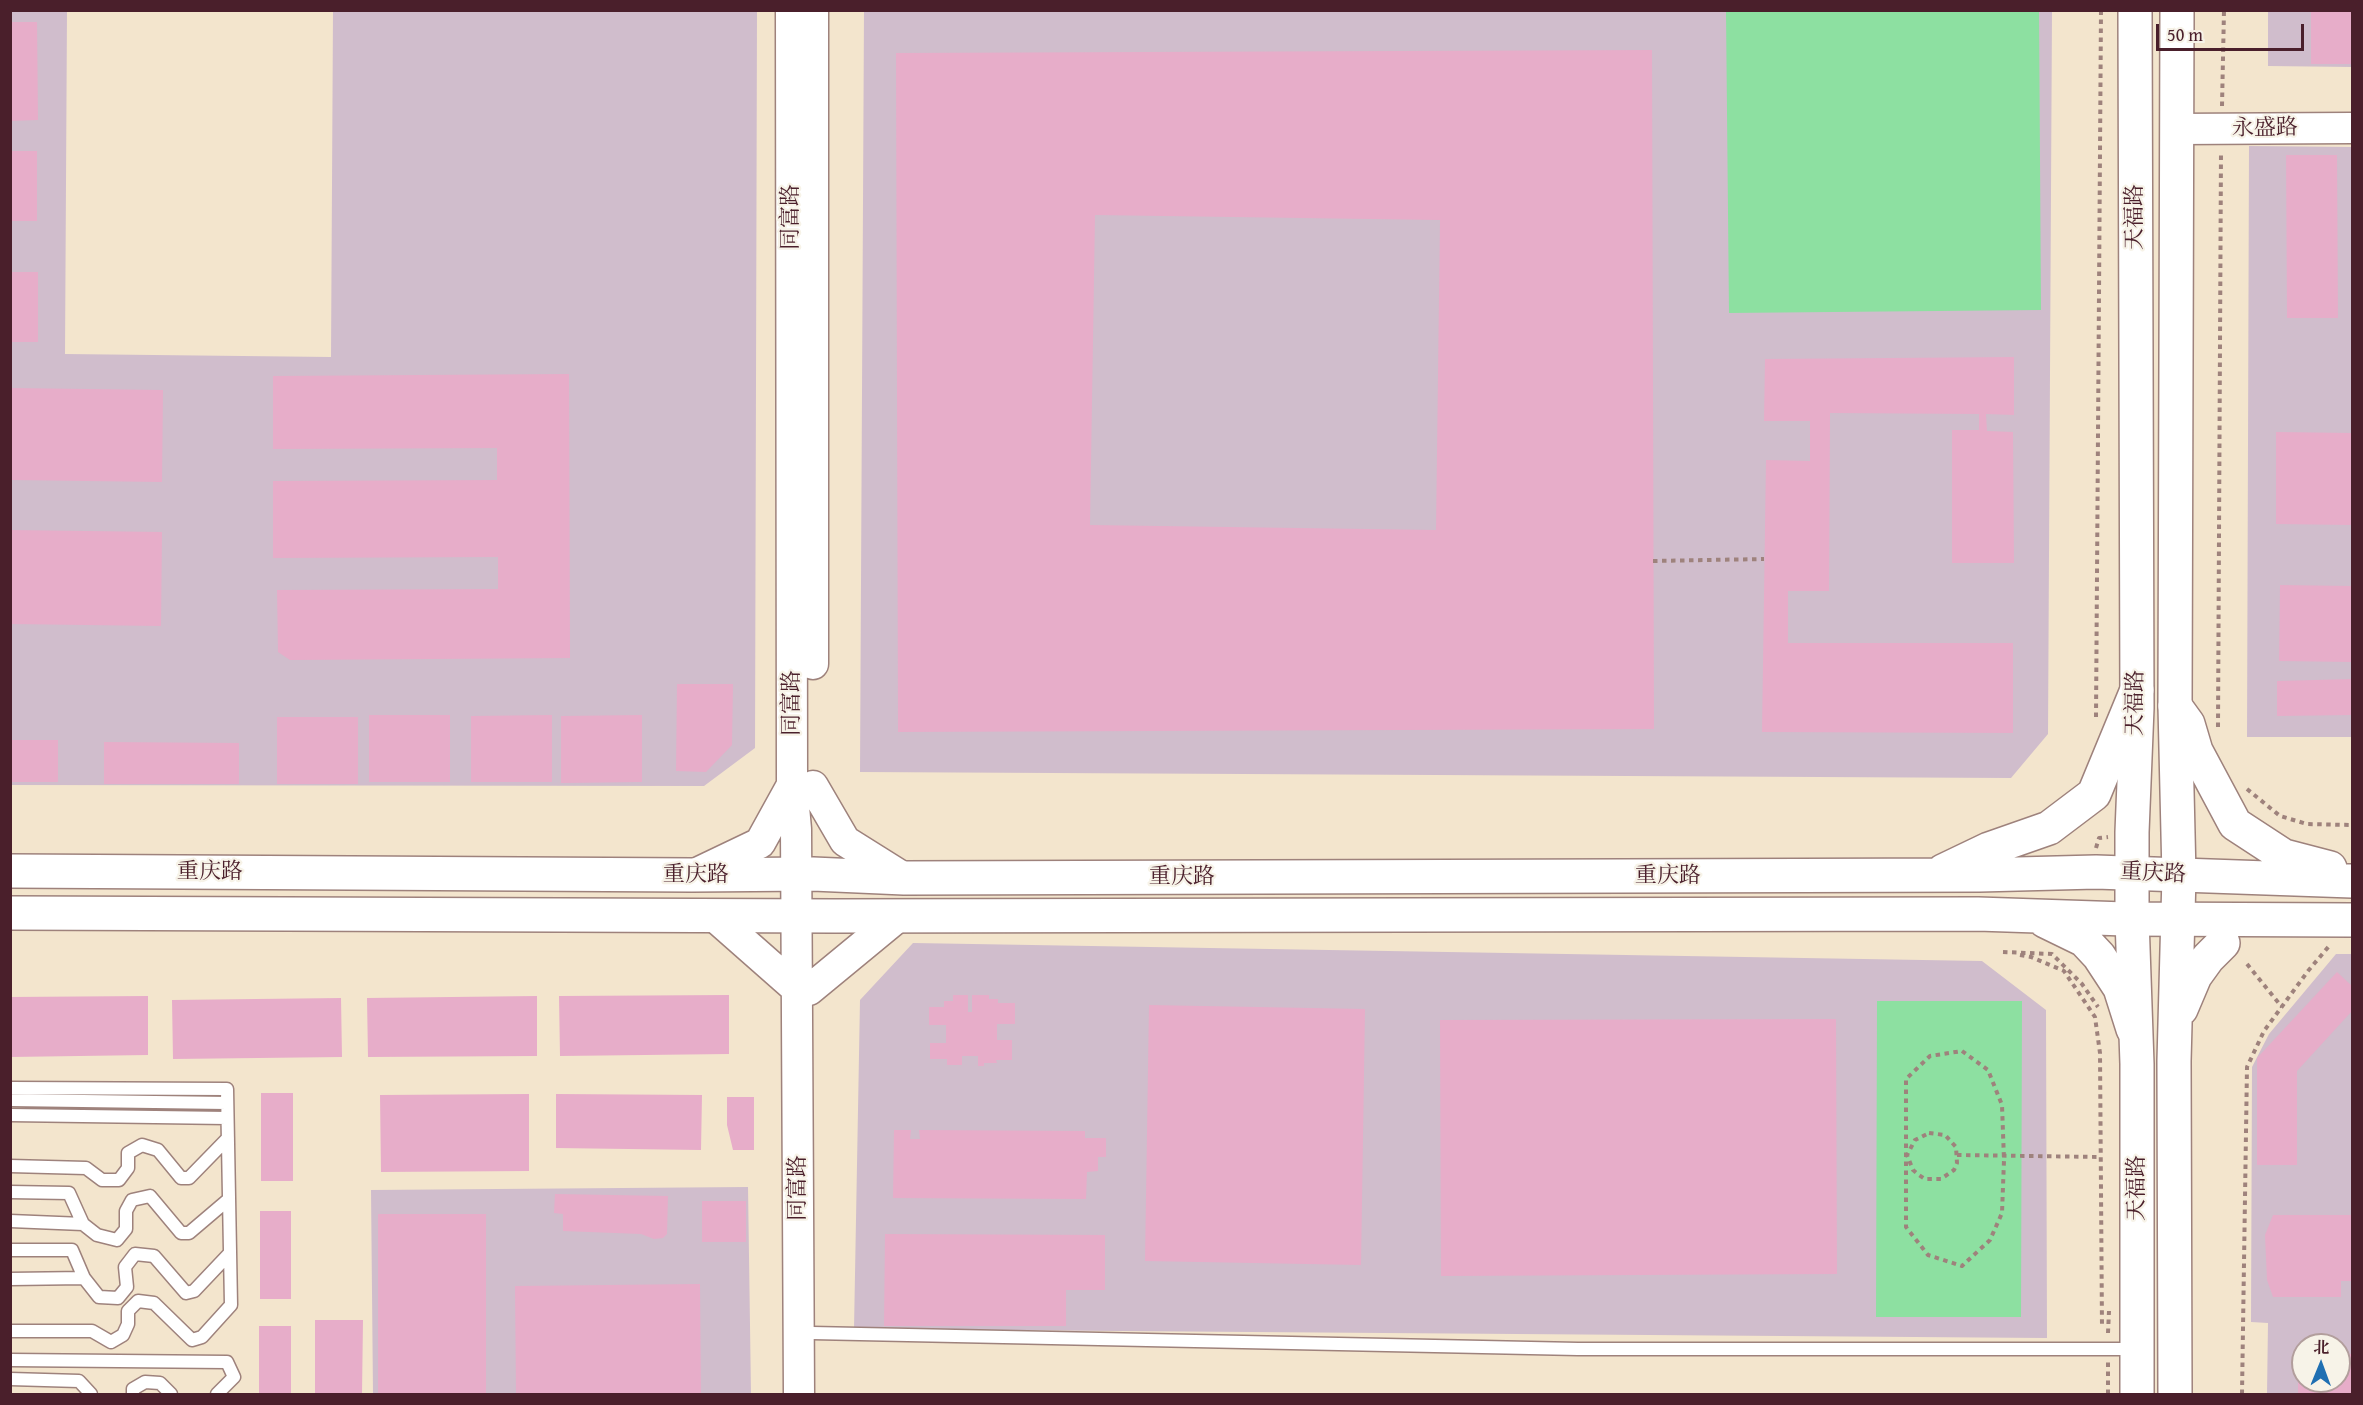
<!DOCTYPE html>
<html>
<head>
<meta charset="utf-8">
<style>
	body { margin:0 }
	#map { position:relative; width:2363px; height:1405px; overflow:hidden; background:#f3e5cd; font-family:"Gentium Book Plus","Noto Serif SC",serif }
	canvas { display:block }
	.frame { position:absolute; inset:0; border:12px solid #4a1f2b; pointer-events:none }
	.north { position:absolute; left:2291px; top:1333px; width:60px; height:60px; box-sizing:border-box; background:#f7f3e8; border:2px solid #b29e9c; border-radius:50%; rotate:1deg; font-size:16px; font-weight:700; line-height:24px; text-align:center; color:#4a1f2b }
	.north::after { content:''; display:block; margin:auto; width:21px; height:27px; background:#1f6fb2; clip-path:polygon(50% 0,100% 100%,50% 72%,0 100%) }
	.scale { position:absolute; left:2156px; top:24px; width:148px; height:27px; box-sizing:border-box; border:3px solid #4a1f2b; border-top:0; padding-left:8px; font-size:18px; line-height:21px; white-space:nowrap; color:#4a1f2b; -webkit-text-stroke:4px #f7f3e8; paint-order:stroke }
</style>
</head>
<body>
<div id="map">
<canvas width="2363" height="1405"></canvas>
<div class="frame"></div>
<div class="north">北</div>
<div class="scale">50 m</div>
</div>
<script>
const c = document.querySelector('canvas').getContext('2d');
c.lineJoin = 'round';
function paint(path, color) { c.fillStyle = color; c.fill(path, 'evenodd'); }
const shape = rows => new Path2D(rows.map(r => 'M' + r).join(''));
function stroke(path, color, width, dash) { c.strokeStyle = color; c.lineWidth = width; c.lineCap = dash ? 'butt' : 'round'; c.setLineDash(dash || []); c.stroke(path); }
function drawText(font, color, halo, rows, align = 'center') {
  c.font = font + ' "Gentium Book Plus","Noto Serif SC",serif'; c.lineWidth = 4.5; c.setLineDash([]); c.textBaseline = 'middle'; c.strokeStyle = halo; c.fillStyle = color; for (const [text, x, y, turn = 0] of rows) {
    c.save(); c.translate(x, y); c.rotate((+turn || 0) * Math.PI / 180); c.textAlign = isNaN(turn) ? turn : align; if (halo) c.strokeText(text, 0, 0); c.fillText(text, 0, 0); c.restore();
  }
}
const industrial = shape([
	[11,11,67,11,65,354,331,357,333,11,757,11,755,748,704,786,11,785],
	[864,11,2052,11,2048,734,2011,778,860,772],
	[2268,11,2352,11,2352,67,2268,66],
	[2249,146,2352,147,2352,737,2247,737],
	[913,943,1982,961,2046,1010,2047,1338,854,1329,860,1000],
	[2336,954,2352,954,2352,1394,2267,1394,2268,1323,2251,1322,2252,1067,2269,1034],
	[2303,1345,2339,1345,2339,1381,2303,1381],
	[748,1187,751,1394,373,1394,371,1190]
]);
const green = shape([
	[1726,11,2039,11,2041,310,1729,313],
	[1877,1001,2022,1001,2021,1317,1876,1317]
]);
const building = shape([
	[2311,10,2352,10,2352,64,2311,64],
	[10,22,37,22,38,120,10,121],
	[1652,50,1654,729,898,732,896,53],
	[1095,215,1440,220,1436,530,1090,525],
	[10,151,37,151,37,221,10,221],
	[2286,155,2337,155,2338,318,2287,318],
	[10,272,38,272,38,342,10,342],
	[2014,357,2014,415,1986,414,1987,431,2013,432,2014,563,1952,563,1952,430,1979,430,1979,414,1830,413,1829,591,1788,591,1788,643,2013,643,2013,733,1762,732,1766,460,1810,461,1810,421,1764,421,1765,359],
	[569,374,570,658,290,660,278,652,277,590,498,589,498,557,273,558,273,481,497,480,497,448,273,449,273,376],
	[10,388,163,390,162,482,10,480],
	[2276,432,2352,433,2352,525,2276,524],
	[10,530,162,532,161,626,10,624],
	[2280,585,2352,586,2352,662,2279,661],
	[2352,679,2352,715,2277,716,2277,681],
	[677,684,733,684,732,745,706,772,676,771],
	[369,715,450,715,450,782,369,782],
	[552,715,552,782,471,782,471,716],
	[642,715,642,782,561,783,561,716],
	[277,717,358,717,358,784,277,784],
	[10,740,58,740,58,782,10,782],
	[104,742,239,743,239,784,104,784],
	[2337,972,2352,986,2352,1011,2297,1071,2297,1165,2257,1165,2257,1058],
	[729,995,729,1054,560,1056,559,996],
	[953,995,968,995,968,1012,972,1012,972,995,989,995,989,999,998,999,998,1003,1015,1003,1015,1024,997,1024,997,1040,1012,1040,1012,1060,996,1060,997,1063,984,1063,984,1066,978,1066,978,1056,962,1056,962,1065,947,1065,947,1059,930,1059,930,1043,946,1043,946,1025,929,1025,929,1007,944,1007,944,1001,953,1001],
	[148,996,148,1055,10,1057,10,997],
	[537,996,537,1056,368,1057,367,998],
	[341,998,342,1057,173,1059,172,1000],
	[1149,1005,1365,1009,1361,1265,1145,1261],
	[1836,1019,1837,1274,1441,1276,1440,1020],
	[261,1093,293,1093,293,1181,261,1181],
	[529,1094,529,1171,381,1172,380,1095],
	[556,1094,702,1095,701,1150,556,1148],
	[727,1097,754,1097,754,1150,733,1150,727,1125],
	[894,1130,911,1130,910,1139,920,1139,919,1130,1085,1131,1085,1138,1106,1138,1106,1157,1098,1157,1098,1171,1087,1172,1086,1199,893,1198],
	[555,1194,668,1196,667,1234,663,1238,654,1239,641,1234,563,1231,563,1214,554,1213],
	[702,1201,746,1201,746,1242,702,1242],
	[260,1211,291,1211,291,1299,260,1299],
	[378,1214,486,1214,486,1394,378,1394],
	[2273,1215,2352,1215,2352,1281,2341,1281,2341,1297,2273,1297,2267,1280,2265,1235],
	[885,1234,1105,1235,1105,1290,1066,1290,1066,1326,884,1326],
	[700,1284,701,1394,516,1394,515,1286],
	[315,1320,363,1320,362,1394,315,1394],
	[259,1326,291,1326,291,1394,259,1394],
	[2298,1354,2303,1354,2303,1381,2339,1381,2339,1354,2352,1354,2352,1394,2298,1394]
]);
const path = shape([
	[2222,106,2224,10],
	[1653,561,1764,559],
	[2096,717,2101,10],
	[2218,727,2221,152],
	[2247,789,2280,816,2307,824,2352,825],
	[2096,848,2099,838,2108,837],
	[2003,952,2052,954,2082,984,2098,1007],
	[2020,955,2031,957,2064,971,2095,1017,2100,1053,2102,1328],
	[2247,964,2282,1007],
	[1962,1051,1988,1070,2002,1105,2004,1160,2002,1213,1990,1240,1962,1266,1928,1255,1906,1227,1906,1079,1930,1056,1962,1051],
	[1929,1133,1945,1135,1956,1147,1957,1163,1954,1170,1941,1179,1925,1179,1919,1175,1913,1170,1907,1155,1915,1140,1929,1133],
	[1957,1155,2101,1157],
	[2108,1333,2109,1311],
	[2108,1394,2108,1362],
	[2242,1394,2247,1067,2264,1031,2308,971,2330,945]
]);
const service = shape([
	[10,1088,227,1089,231,1305,202,1337,192,1340,154,1303,138,1301,128,1311,128,1324,123,1335,111,1342,92,1331,10,1331],
	[10,1100,227,1103],
	[10,1115,227,1118],
	[10,1166,86,1168,102,1180,119,1180,128,1168,128,1153,142,1145,158,1150,181,1178,189,1178,228,1138],
	[10,1192,69,1193,83,1224],
	[10,1221,83,1224,97,1235,117,1240,126,1229,126,1211,132,1200,150,1196,181,1233,189,1233,229,1199],
	[10,1250,72,1250,84,1278],
	[10,1279,84,1278,99,1297,118,1298,127,1287,125,1267,135,1254,154,1256,186,1293,194,1291,230,1253],
	[812,1333,1578,1349,2136,1349],
	[10,1360,227,1362,234,1377,217,1394],
	[10,1379,79,1381,91,1394],
	[133,1394,133,1389,145,1382,160,1383,171,1394]
]);
const tertiary = shape([
	[791,10,792,785,796,829,799,1394],
	[2177,129,2352,128],
	[813,664,813,10],
	[813,786,845,841,904,878],
	[693,875,760,843,792,785],
	[713,915,797,989],
	[809,990,900,915]
]);
const secondary = shape([
	[2175,706,2188,724,2196,751,2235,824,2284,856,2330,868],
	[10,871,692,875,813,874,904,878,1979,875,2096,872,2352,881],
	[1943,871,1989,849,2049,828,2094,794,2137,690],
	[10,913,835,916,1978,914,2125,919,2352,920],
	[2045,921,2084,940,2099,956,2120,988,2133,1029]
]);
const primary = shape([
	[2135,10,2137,708,2132,832,2132,919,2137,1064,2137,1394],
	[2181,1009,2195,976,2208,958,2223,943],
	[2175,1394,2174,1061,2179,876,2175,706,2177,10]
]);
const streetNames = [
	["永盛路",2265,129,-1],
	["同富路",791,217,-90],
	["天福路",2135,217,-90],
	["同富路",792,703,-90],
	["天福路",2136,703,-89],
	["重庆路",210,872],
	["重庆路",2153,874,3],
	["重庆路",696,875],
	["重庆路",1668,876],
	["重庆路",1182,877],
	["同富路",798,1188,-90],
	["天福路",2137,1188,-90]
];
paint(industrial, '#d0bdcc');
paint(green, '#8de0a1');
paint(building, '#e7adc9');
stroke(service, '#9e827c', 15);
stroke(tertiary, '#9e827c', 33);
stroke(secondary, '#9e827c', 36);
stroke(primary, '#9e827c', 36);
stroke(path, '#9e827c', 4, [4.5, 4.5]);
stroke(service, '#fff', 12);
stroke(tertiary, '#fff', 30);
stroke(secondary, '#fff', 33);
stroke(primary, '#fff', 33);
drawText('22px', '#4a1f2b', '#f7f3e8', streetNames);
</script>
</body>
</html>
